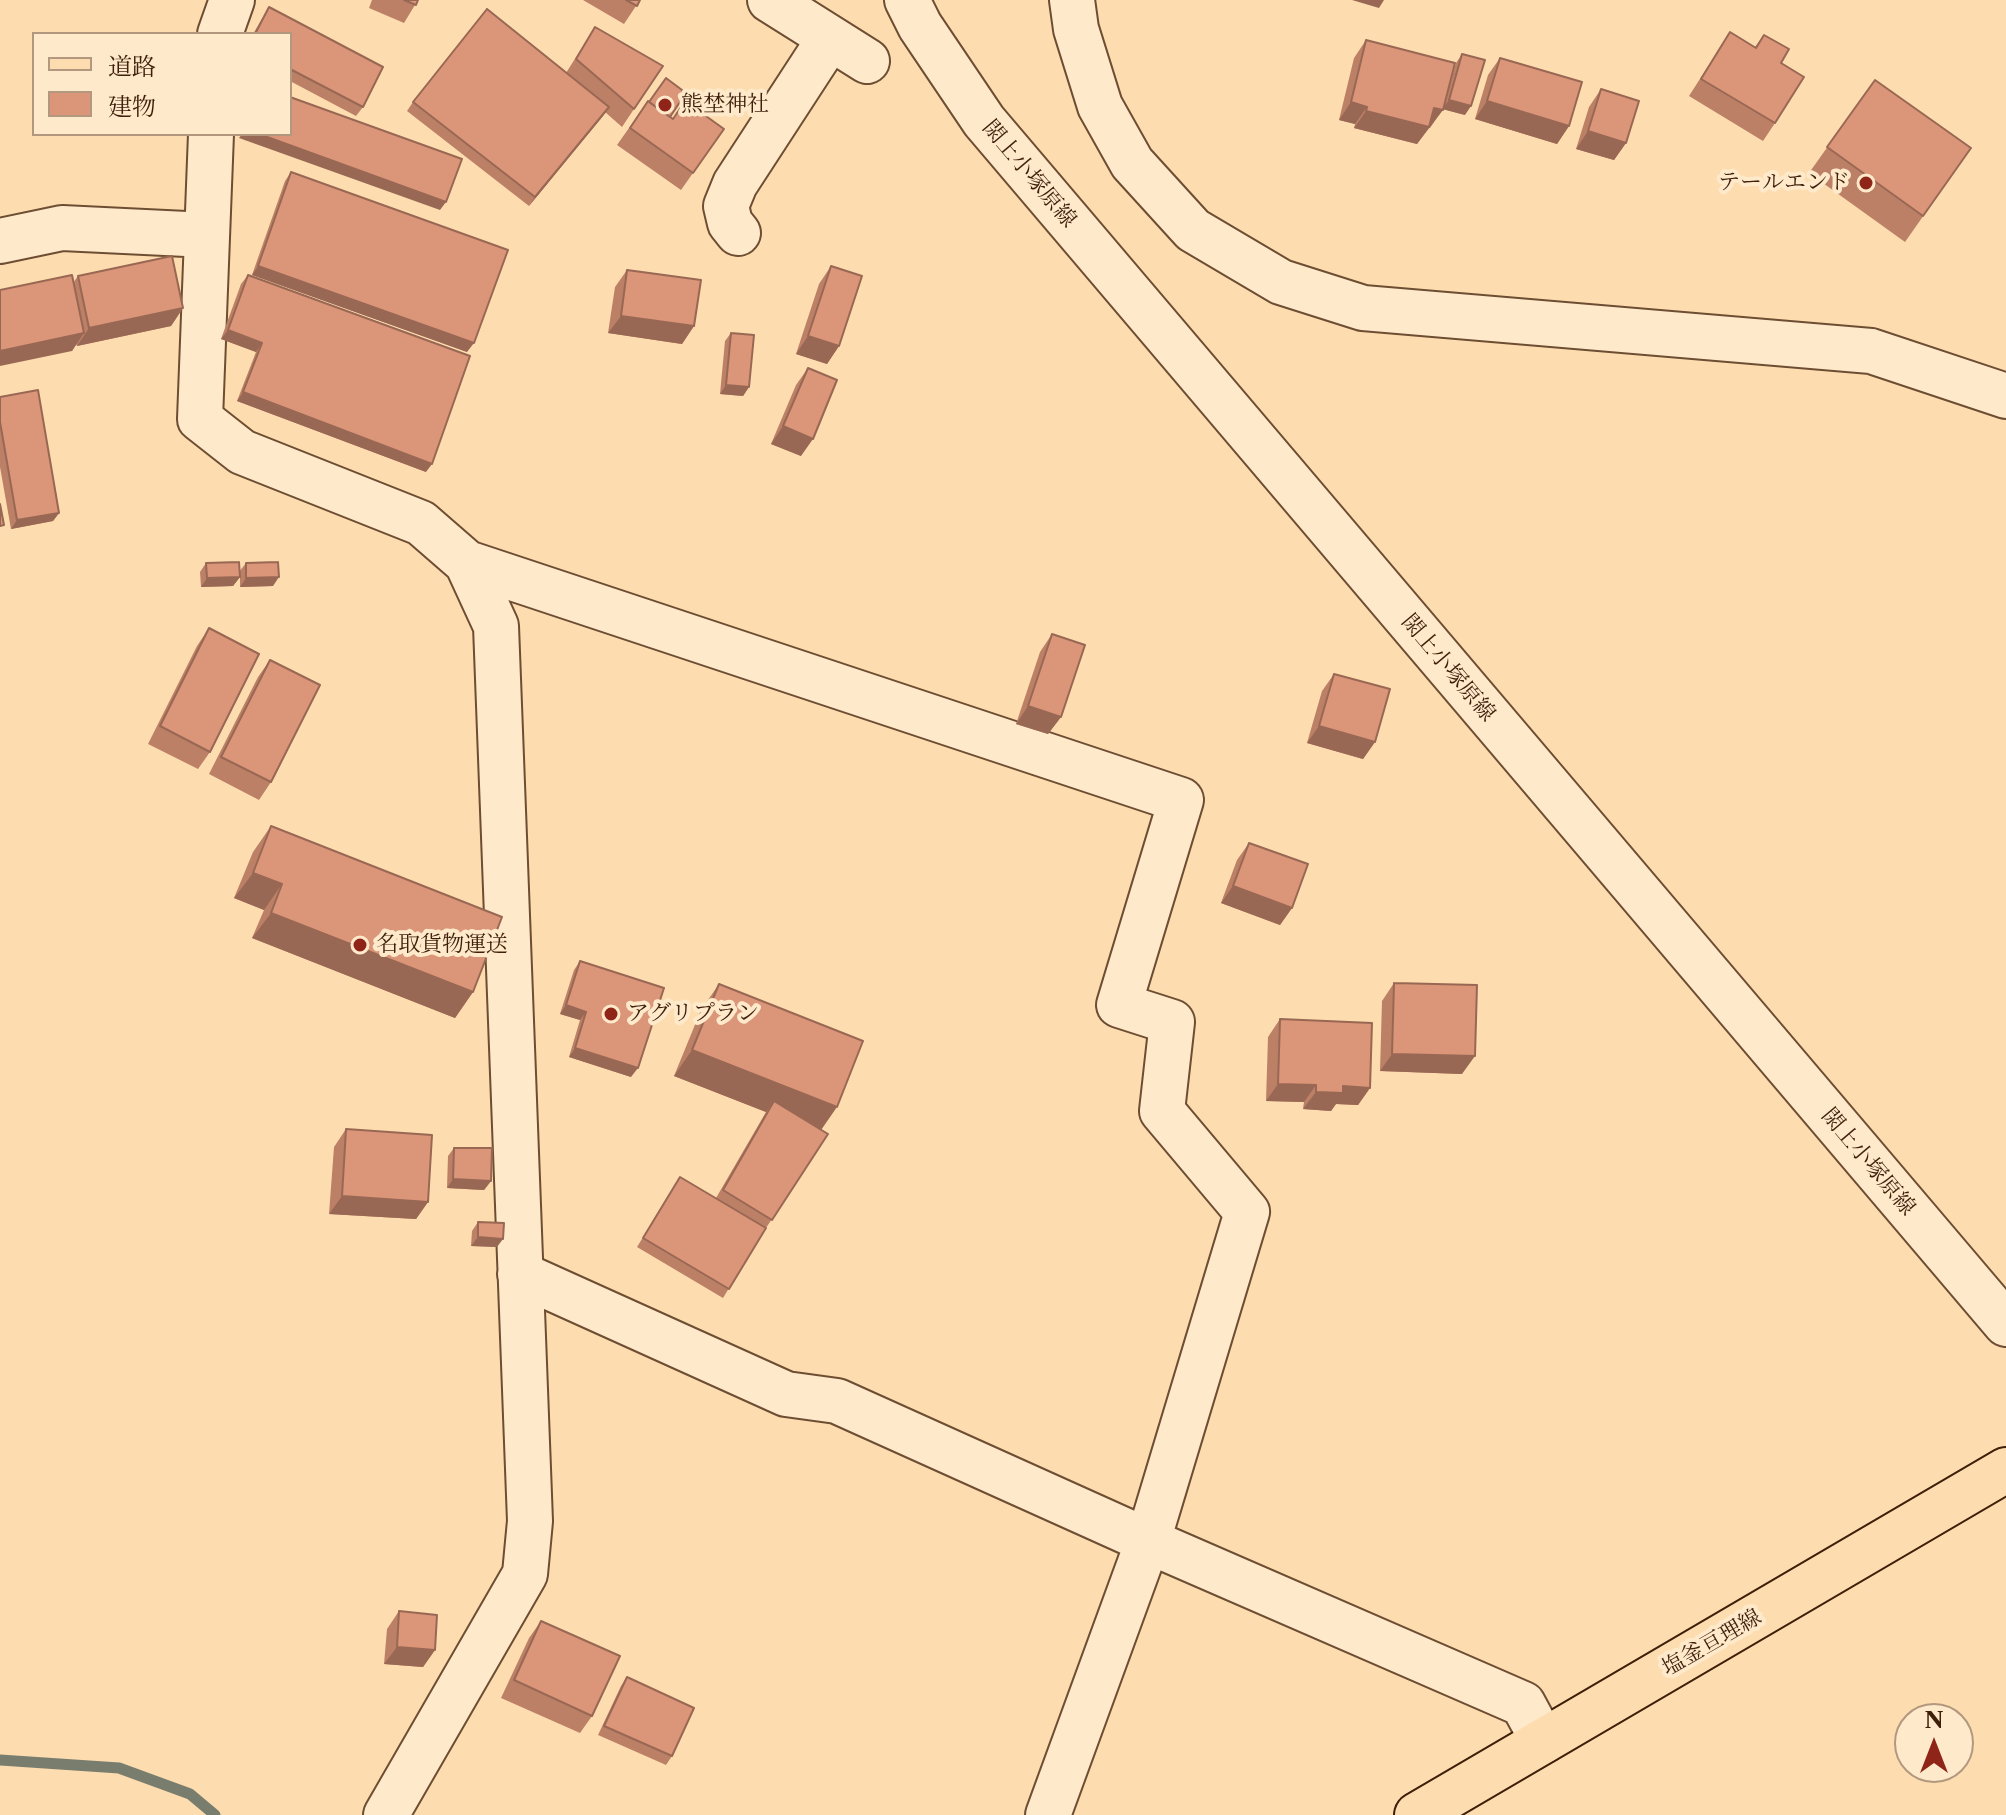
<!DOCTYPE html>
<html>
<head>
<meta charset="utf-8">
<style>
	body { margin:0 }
	#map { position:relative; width:2006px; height:1815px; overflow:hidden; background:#fdddaf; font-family:"Libre Caslon Text","Noto Serif JP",serif }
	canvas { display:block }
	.legend { position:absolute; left:32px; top:32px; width:260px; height:104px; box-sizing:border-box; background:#fee9cb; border:2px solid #b1987e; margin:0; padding:10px 14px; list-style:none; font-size:24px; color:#3e1f0a }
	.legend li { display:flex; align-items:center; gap:16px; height:40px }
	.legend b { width:40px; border:2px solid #b1987e }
	.north { position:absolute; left:1894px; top:1703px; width:80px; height:80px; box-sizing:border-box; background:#fee9cb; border:2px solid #b1987e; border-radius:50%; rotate:0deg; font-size:22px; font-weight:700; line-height:32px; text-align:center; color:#3e1f0a }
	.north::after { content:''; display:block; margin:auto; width:28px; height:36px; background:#8f2418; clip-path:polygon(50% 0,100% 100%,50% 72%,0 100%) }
</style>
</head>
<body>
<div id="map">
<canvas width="2006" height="1815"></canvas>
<ul class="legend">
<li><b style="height:10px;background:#fdddaf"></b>道路</li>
<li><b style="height:22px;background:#db9578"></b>建物</li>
</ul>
<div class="north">N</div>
</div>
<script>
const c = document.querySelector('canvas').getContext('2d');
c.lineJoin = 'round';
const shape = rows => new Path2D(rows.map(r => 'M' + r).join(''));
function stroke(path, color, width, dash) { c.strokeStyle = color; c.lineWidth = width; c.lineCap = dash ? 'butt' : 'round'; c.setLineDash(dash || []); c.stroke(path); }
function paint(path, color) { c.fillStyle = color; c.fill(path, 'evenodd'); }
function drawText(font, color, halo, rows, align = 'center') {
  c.font = font + ' "Libre Caslon Text","Noto Serif JP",serif'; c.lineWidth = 8; c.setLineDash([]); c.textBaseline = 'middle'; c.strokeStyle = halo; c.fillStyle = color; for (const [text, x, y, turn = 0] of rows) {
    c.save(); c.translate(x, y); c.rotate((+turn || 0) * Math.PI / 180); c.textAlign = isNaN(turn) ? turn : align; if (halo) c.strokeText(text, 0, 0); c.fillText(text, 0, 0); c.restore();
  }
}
const stream = shape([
	[0,1760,119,1768,190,1794,215,1815]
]);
const minor = shape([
	[770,0,867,61],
	[907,0,920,26,984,121,2006,1324],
	[1072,0,1076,29,1100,106,1132,163,1193,230,1281,282,1363,308,1871,351,2006,396],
	[220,34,232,0],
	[211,134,200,419,242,452,421,523,467,563,496,626,530,1521,525,1574,386,1815],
	[738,233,730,223,726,206,735,184,830,38],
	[0,241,62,228,207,235],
	[467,563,1181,800,1119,1005,1172,1022,1162,1111,1247,1212,1148,1541,1048,1815],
	[520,1274,786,1394,837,1401,1148,1541,1523,1704,1543,1741]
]);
const major = shape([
	[1417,1815,2006,1470]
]);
const wall = shape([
	[372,0,418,0,404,23,369,8],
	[583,0,640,0,624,24],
	[269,7,363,107,356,116,290,81,290,34,253,34],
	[595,27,634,109,622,127,605,112,529,206,407,111,413,102,566,73],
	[1730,32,1755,47,1764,35,1781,63,1775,123,1763,141,1689,96],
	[1366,40,1447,94,1456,63,1462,54,1465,115,1443,109,1430,128,1429,127,1417,144,1354,128,1355,124,1339,120,1354,58],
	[1500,58,1569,126,1557,144,1475,119,1488,75],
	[1875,80,1971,148,1905,242,1809,173],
	[1601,89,1626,143,1614,160,1576,149,1589,107],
	[648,101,673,119,724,129,681,190,617,145],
	[291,172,467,352,252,275,285,181],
	[831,266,839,346,827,364,796,354,819,284],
	[627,270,694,326,682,344,608,333,615,287],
	[248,275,426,472,237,401,256,352,221,339,241,284],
	[78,276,183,308,171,326,77,346,76,344,72,351,73,283],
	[731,333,749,387,743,396,720,394,725,341],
	[808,368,801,456,771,444,796,385],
	[0,397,59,513,53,521,11,529,0,467],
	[206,563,239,572,246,563,273,586,240,587,240,577,233,586,201,587,200,572],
	[209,628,210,752,198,769,148,744,197,646],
	[1052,634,1061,717,1048,734,1016,724,1040,652],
	[270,660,271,782,259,800,209,774,258,677],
	[1334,674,1375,742,1363,759,1307,743,1322,691],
	[271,826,473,992,455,1018,252,938,264,910,234,898,253,852],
	[1249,843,1292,908,1280,925,1221,903,1237,860],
	[580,961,631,1077,569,1057,580,1020,560,1014,574,970],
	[1394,983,1462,1074,1380,1071,1382,1001],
	[719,984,821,1130,828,1134,766,1228,723,1298,637,1247,680,1177,716,1198,766,1112,674,1076,701,1010],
	[1280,1019,1370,1088,1358,1105,1336,1104,1331,1111,1303,1109,1304,1102,1266,1101,1268,1037],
	[346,1129,428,1202,416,1219,329,1214,334,1147],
	[454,1148,491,1181,484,1190,447,1188,448,1156],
	[478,1222,497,1247,471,1246,472,1231],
	[399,1611,435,1650,423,1667,384,1664,387,1629],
	[541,1621,592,1716,580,1733,501,1698,529,1638],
	[627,1677,672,1756,666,1765,598,1735,621,1686]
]);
const shadedWall = shape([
	[1352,0,1384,0,1379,8],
	[1449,100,1471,106,1465,115,1442,109],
	[1487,101,1569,126,1557,144,1475,119],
	[1351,102,1367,107,1355,124,1339,120],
	[609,107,603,116,529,206,535,197],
	[1434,108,1443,110,1417,144,1354,128,1366,111],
	[1588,131,1626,143,1614,160,1576,149],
	[242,134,259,134,446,202,440,210,239,138],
	[258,266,474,343,467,352,252,275],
	[183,308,171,326,77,346,89,328],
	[621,316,694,326,682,344,608,333],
	[228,330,262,343,256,352,221,339],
	[84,333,72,351,0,366,0,351],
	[808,336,839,346,827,364,796,354],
	[726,385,749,387,743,396,720,394],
	[243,392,432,464,426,472,237,401],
	[783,426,813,439,801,456,771,444],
	[59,513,53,521,11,529,17,520],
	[240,577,233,586,201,587,207,578],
	[279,577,273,586,240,587,246,578],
	[1028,706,1061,717,1048,734,1016,724],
	[1319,726,1375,742,1363,759,1307,743],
	[253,873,282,884,264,910,234,898],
	[1233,886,1292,908,1280,925,1221,903],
	[271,913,473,992,455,1018,252,938],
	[566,1005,586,1012,580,1020,560,1014],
	[575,1048,638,1068,631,1077,569,1057],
	[692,1050,837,1107,819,1133,774,1101,766,1112,674,1076],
	[1392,1054,1475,1056,1462,1074,1380,1071],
	[1278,1084,1316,1085,1304,1102,1266,1101],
	[1343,1086,1370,1088,1358,1105,1336,1104,1331,1111,1303,1109,1316,1092],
	[453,1179,491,1181,484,1190,447,1188],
	[342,1196,428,1202,416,1219,329,1214],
	[478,1237,503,1239,497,1247,471,1246],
	[397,1647,435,1650,423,1667,384,1664]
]);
const building = shape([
	[404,0,418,0,416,5,404,0],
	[626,0,640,0,637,6,626,0],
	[269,7,383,67,363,107,290,69,290,34,255,34,269,7],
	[487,9,609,107,535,197,413,102,487,9],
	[595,27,663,66,634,109,576,59,595,27],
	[1730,32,1756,48,1764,35,1789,49,1781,63,1804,77,1775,123,1701,79,1730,32],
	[1366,40,1455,63,1443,110,1434,108,1429,127,1366,111,1367,107,1351,102,1366,40],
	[1462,54,1485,60,1471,106,1449,100,1462,54],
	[1500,58,1582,82,1569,126,1487,101,1500,58],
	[666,78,686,93,670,117,649,102,666,78],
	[1875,80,1971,148,1923,216,1827,147,1875,80],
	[1601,89,1639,101,1626,143,1588,131,1601,89],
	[290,97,462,159,446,202,259,134,290,134,290,97],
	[648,101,673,119,685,101,724,129,693,173,630,128,648,101],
	[291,172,508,250,474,343,258,266,291,172],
	[172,256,183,308,89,328,78,276,172,256],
	[831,266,862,276,839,346,808,336,831,266],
	[627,270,701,280,694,326,621,316,627,270],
	[72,275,84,333,0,351,0,290,72,275],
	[248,275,470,356,432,464,243,392,262,343,228,330,248,275],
	[731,333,754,335,749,387,726,385,731,333],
	[808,368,837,380,813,439,783,426,808,368],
	[38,390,59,513,17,520,0,422,0,397,38,390],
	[0,504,4,525,0,526,0,504],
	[239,562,240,577,207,578,206,563,239,562],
	[278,562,279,577,246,578,246,563,278,562],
	[209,628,259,654,210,752,160,726,209,628],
	[1052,634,1085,645,1061,717,1028,706,1052,634],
	[270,660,320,685,271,782,221,757,270,660],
	[1334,674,1390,689,1375,742,1319,726,1334,674],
	[271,826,502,917,473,992,271,913,282,884,253,873,271,826],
	[1249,843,1308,864,1292,908,1233,886,1249,843],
	[580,961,664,988,638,1068,575,1048,586,1012,566,1005,580,961],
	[1394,983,1477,985,1475,1056,1392,1054,1394,983],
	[719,984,863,1041,837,1107,692,1050,719,984],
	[1280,1019,1372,1023,1370,1088,1343,1086,1343,1093,1316,1092,1316,1085,1278,1084,1280,1019],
	[774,1101,828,1134,772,1220,723,1190,774,1101],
	[346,1129,432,1135,428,1202,342,1196,346,1129],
	[454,1148,492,1148,491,1181,453,1179,454,1148],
	[680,1177,766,1228,729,1289,643,1238,680,1177],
	[478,1222,504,1223,503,1239,478,1237,478,1222],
	[399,1611,437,1615,435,1650,397,1647,399,1611],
	[541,1621,620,1656,592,1716,514,1680,541,1621],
	[627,1677,694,1708,672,1756,604,1726,627,1677]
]);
const markers = [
	[665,105,8,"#8f2418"],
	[1866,183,8,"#8f2418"],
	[360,945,8,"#8f2418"],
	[611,1014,8,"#8f2418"]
];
const poiNames = [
	["熊埜神社",681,105],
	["テールエンド",1850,183,"right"],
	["名取貨物運送",376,945],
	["アグリプラン",627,1014]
];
const streetNames = [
	["閖上小塚原線",1029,174,50],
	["閖上小塚原線",1448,668,50],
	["閖上小塚原線",1868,1162,50],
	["塩釜亘理線",1712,1643,-30]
];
stroke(stream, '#797d6e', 11);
stroke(minor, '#6e4e33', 48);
stroke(major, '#3e1f0a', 48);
stroke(minor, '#fee9cb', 44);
stroke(major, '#fdddaf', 44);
paint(wall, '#bc8067');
paint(shadedWall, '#996854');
paint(building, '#db9578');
stroke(building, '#996854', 2);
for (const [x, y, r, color] of markers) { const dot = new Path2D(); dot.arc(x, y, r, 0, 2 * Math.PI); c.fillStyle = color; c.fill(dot); stroke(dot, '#fee9cb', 3); }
drawText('22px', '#3e1f0a', '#fee9cb', poiNames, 'left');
drawText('22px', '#3e1f0a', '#fee9cb', streetNames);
</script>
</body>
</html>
